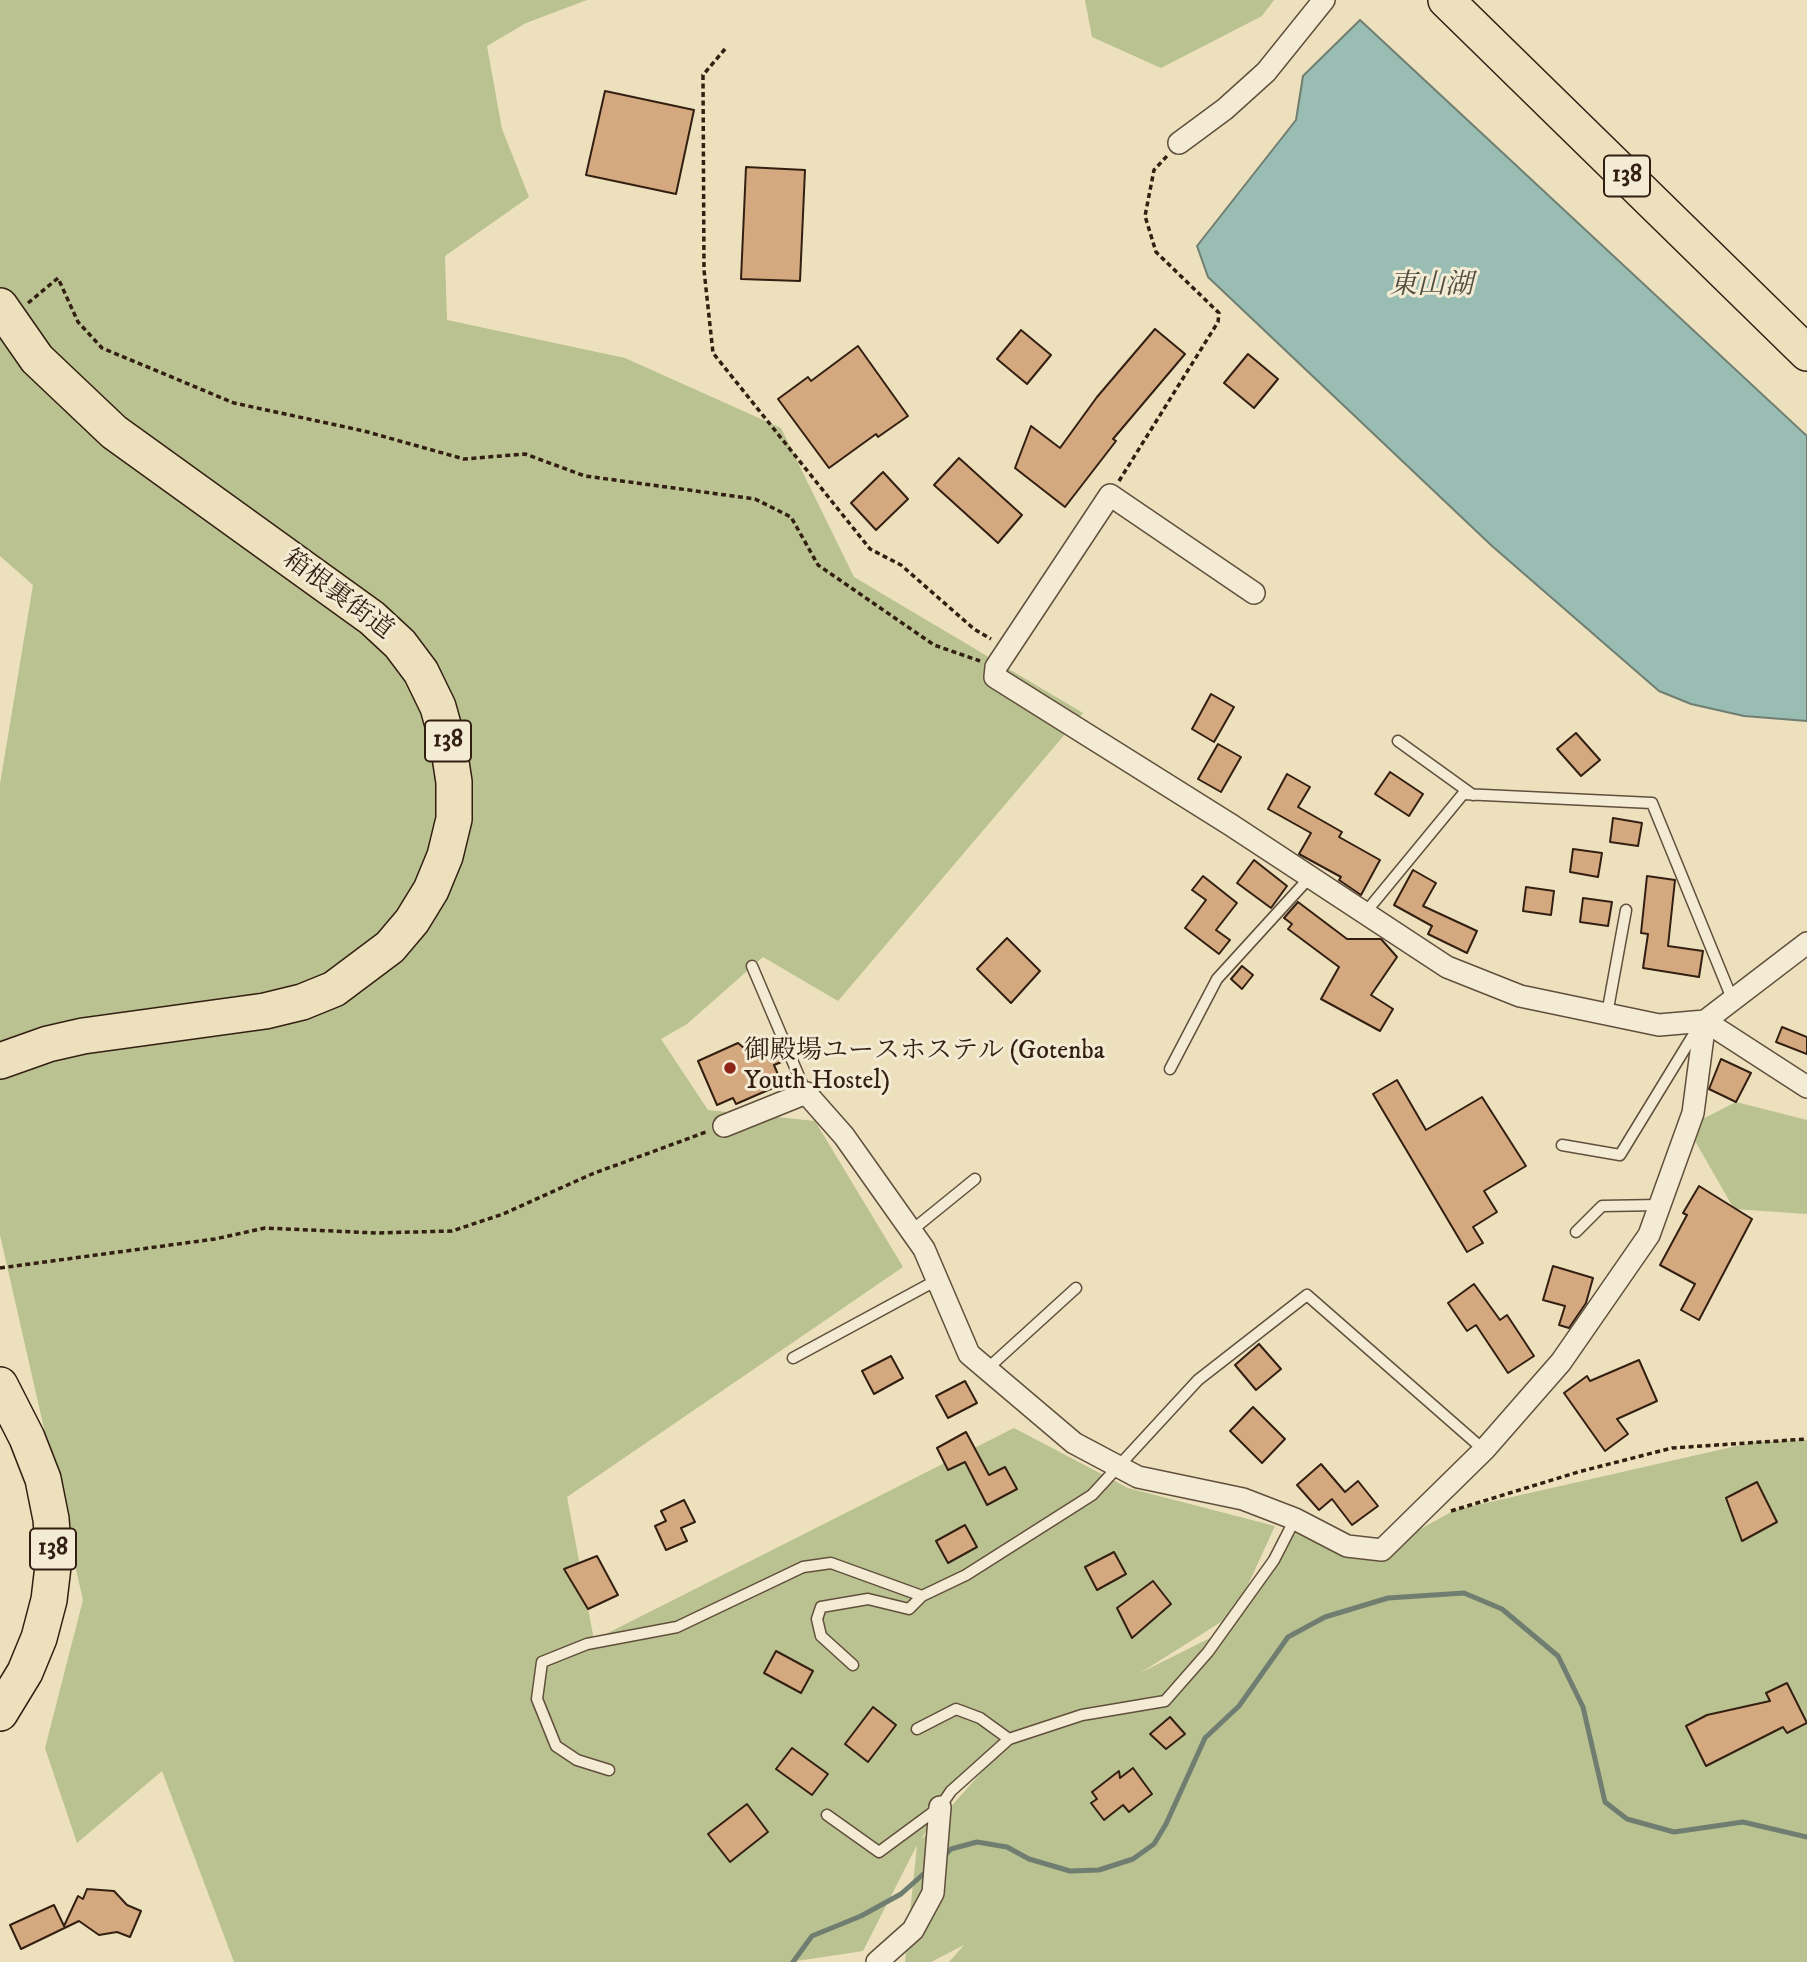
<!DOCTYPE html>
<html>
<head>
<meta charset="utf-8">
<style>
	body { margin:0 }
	canvas { display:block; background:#ece0bd }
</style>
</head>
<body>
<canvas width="1807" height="1962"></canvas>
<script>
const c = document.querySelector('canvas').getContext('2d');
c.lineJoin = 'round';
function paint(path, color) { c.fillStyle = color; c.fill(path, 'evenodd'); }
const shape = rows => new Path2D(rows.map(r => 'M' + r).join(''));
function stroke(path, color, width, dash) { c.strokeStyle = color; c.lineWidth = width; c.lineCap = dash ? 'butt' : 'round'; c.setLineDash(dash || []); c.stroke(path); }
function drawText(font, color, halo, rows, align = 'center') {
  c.font = font + ' "IM FELL DW Pica","Noto Serif JP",serif'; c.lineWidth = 6; c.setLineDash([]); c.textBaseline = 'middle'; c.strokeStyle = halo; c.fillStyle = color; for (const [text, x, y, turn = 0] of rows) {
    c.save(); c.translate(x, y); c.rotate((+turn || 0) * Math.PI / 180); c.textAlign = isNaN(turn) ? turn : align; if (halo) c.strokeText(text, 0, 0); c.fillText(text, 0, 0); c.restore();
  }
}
const green = shape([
	[0,0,587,0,526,23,487,46,502,129,529,197,445,256,447,320,625,358,781,428,854,577,1083,713,838,1001,763,957,687,1024,661,1039,708,1110,815,1121,903,1267,567,1497,594,1640,1014,1428,1128,1488,1275,1526,1240,1602,1289,1530,1382,1550,1455,1510,1754,1442,1807,1440,1807,1962,949,1962,964,1945,931,1962,905,1962,917,1845,863,1951,790,1962,234,1962,162,1771,77,1843,45,1748,83,1600,0,1235,0,784,33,585,0,556],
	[1232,1615,1222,1632,1140,1673],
	[1004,1747,923,1838,922,1838,951,1791],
	[1085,0,1274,0,1262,16,1161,68,1092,37],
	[1736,1102,1807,1120,1807,1214,1734,1209,1687,1127]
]);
const water = shape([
	[1360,20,1807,436,1807,721,1744,716,1691,704,1659,691,1492,546,1208,277,1197,246,1296,120,1303,76,1360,20]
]);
const stream = shape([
	[942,1858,951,1849,977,1842,1007,1847,1029,1859,1070,1871,1099,1870,1133,1859,1154,1844,1166,1824,1205,1738,1239,1706,1288,1637,1325,1617,1388,1598,1464,1593,1502,1609,1558,1656,1583,1707,1605,1802,1627,1819,1674,1832,1743,1822,1807,1837],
	[793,1962,812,1936,861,1916,901,1894,929,1869]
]);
const building = shape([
	[605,91,694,110,676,194,586,175,605,91],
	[746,167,805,170,800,281,741,279,746,167],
	[1155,329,1185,354,1113,439,1116,441,1065,507,1015,468,1031,426,1060,448,1097,397,1155,329],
	[1021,330,1051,355,1027,384,997,359,1021,330],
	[858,346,908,416,878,437,876,434,829,468,778,399,808,377,811,381,858,346],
	[1248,354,1278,379,1254,408,1224,383,1248,354],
	[959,458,1022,515,998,543,934,485,959,458],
	[883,472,908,499,876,530,851,503,883,472],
	[1211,694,1234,707,1214,742,1192,729,1211,694],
	[1576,733,1600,760,1581,776,1557,749,1576,733],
	[1218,744,1241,757,1221,792,1198,779,1218,744],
	[1390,772,1423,794,1409,816,1375,794,1390,772],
	[1287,774,1310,787,1298,807,1342,832,1339,837,1380,860,1361,895,1339,880,1341,877,1299,854,1311,833,1268,809,1287,774],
	[1613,818,1642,823,1638,846,1610,842,1613,818],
	[1573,849,1602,853,1598,877,1570,872,1573,849],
	[1254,860,1287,886,1271,908,1237,883,1254,860],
	[1413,870,1436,883,1423,906,1477,931,1467,953,1428,934,1432,926,1394,905,1413,870],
	[1203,876,1237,903,1216,930,1230,940,1219,954,1185,928,1206,900,1192,890,1203,876],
	[1647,876,1675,880,1668,946,1703,951,1699,977,1643,968,1648,934,1641,933,1647,876],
	[1526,887,1554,891,1551,915,1523,911,1526,887],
	[1583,898,1612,902,1608,926,1580,922,1583,898],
	[1298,902,1347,939,1381,939,1397,957,1371,995,1393,1009,1380,1031,1321,999,1339,967,1288,929,1292,924,1284,918,1298,902],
	[1007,938,1040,971,1011,1003,977,969,1007,938],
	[1242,966,1253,975,1242,989,1231,979,1242,966],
	[1782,1027,1807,1037,1807,1054,1776,1042,1782,1027],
	[773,1036,784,1061,774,1065,782,1084,736,1104,733,1098,717,1105,698,1061,738,1043,744,1048,773,1036],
	[1721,1059,1751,1073,1736,1102,1709,1089,1721,1059],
	[1397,1080,1426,1130,1482,1097,1526,1166,1484,1191,1497,1212,1473,1227,1483,1243,1467,1252,1373,1094,1397,1080],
	[1699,1186,1752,1219,1699,1320,1681,1310,1695,1284,1660,1265,1687,1215,1683,1213,1699,1186],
	[1553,1266,1593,1278,1586,1303,1569,1328,1559,1325,1565,1306,1543,1300,1553,1266],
	[1474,1284,1500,1320,1507,1315,1534,1356,1508,1373,1476,1325,1467,1331,1448,1303,1474,1284],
	[1259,1344,1281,1369,1256,1390,1235,1365,1259,1344],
	[891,1356,903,1378,874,1394,862,1371,891,1356],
	[1639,1360,1657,1401,1617,1419,1628,1434,1605,1451,1564,1393,1587,1376,1590,1381,1639,1360],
	[965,1381,977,1403,948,1418,936,1396,965,1381],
	[1253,1407,1285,1439,1262,1463,1230,1431,1253,1407],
	[966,1432,989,1475,1005,1467,1017,1489,987,1505,965,1462,948,1470,937,1448,966,1432],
	[1321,1464,1345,1492,1358,1481,1378,1506,1352,1525,1332,1499,1319,1510,1297,1485,1321,1464],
	[1757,1482,1777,1522,1742,1541,1726,1498,1757,1482],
	[684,1500,695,1522,681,1528,687,1541,666,1550,655,1526,666,1521,661,1511,684,1500],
	[965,1525,977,1547,948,1563,936,1541,965,1525],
	[1114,1552,1126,1574,1097,1590,1085,1567,1114,1552],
	[597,1556,618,1595,588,1609,564,1569,597,1556],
	[1153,1581,1171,1604,1132,1638,1117,1608,1153,1581],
	[776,1651,813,1671,801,1693,764,1673,776,1651],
	[1787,1683,1807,1723,1787,1733,1783,1727,1706,1766,1686,1726,1707,1715,1770,1701,1766,1693,1787,1683],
	[873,1707,896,1725,868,1762,845,1744,873,1707],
	[1170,1717,1185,1734,1166,1749,1150,1734,1170,1717],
	[792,1748,828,1774,812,1795,776,1769,792,1748],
	[1133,1768,1152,1794,1129,1812,1123,1805,1104,1820,1091,1803,1097,1799,1092,1792,1119,1771,1120,1778,1133,1768],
	[747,1804,768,1832,730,1862,708,1834,747,1804],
	[87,1889,114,1891,127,1905,141,1911,130,1937,117,1932,99,1935,79,1921,21,1949,10,1925,54,1905,64,1926,78,1896,83,1899,87,1889]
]);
const path = shape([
	[725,49,703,75,704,270,713,353,870,549,901,565,974,629,991,639],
	[28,303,58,278,78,322,102,348,234,403,364,431,464,459,525,454,585,476,755,499,791,517,818,565,934,645,980,661],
	[1119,481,1218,322,1219,313,1156,252,1145,216,1154,170,1167,156],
	[0,1268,215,1239,265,1228,376,1233,452,1231,503,1214,592,1174,706,1132],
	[1451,1511,1578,1472,1672,1448,1807,1439]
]);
const service = shape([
	[1398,741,1473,795],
	[1365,913,1463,794,1652,803,1733,1001],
	[752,966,806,1093],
	[1607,1014,1626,910],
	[1170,1069,1217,979,1310,877],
	[1562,1145,1620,1155,1700,1024],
	[911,1231,975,1179],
	[1576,1232,1602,1206,1660,1205],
	[793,1358,937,1280],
	[987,1369,1076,1288],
	[853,1665,821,1636,817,1619,821,1607,868,1599,909,1609,922,1596],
	[917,1729,956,1709,980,1718,1009,1739],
	[609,1770,577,1760,556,1746,537,1699,542,1662,587,1644,677,1627,803,1567,831,1563,922,1596,966,1575,1092,1495,1198,1380,1307,1295,1484,1450],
	[827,1815,879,1852,940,1807,951,1791,1009,1739,1082,1715,1165,1701,1208,1652,1274,1560,1295,1519]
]);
const minor = shape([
	[1179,143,1225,109,1266,72,1324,0],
	[1254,593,1110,495,996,667,995,677,1231,825,1447,967,1520,996,1659,1025,1705,1021,1807,943],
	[1705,1021,1807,1087],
	[724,1126,806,1093,844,1136,924,1249,969,1354,1074,1443,1138,1477,1243,1499,1295,1519,1347,1546,1382,1550,1484,1450,1561,1362,1649,1235,1693,1113,1705,1021],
	[877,1962,913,1930,933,1893,940,1807]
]);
const trunk = shape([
	[1446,0,1807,353],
	[0,306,37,359,114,432,372,618,400,644,421,672,438,707,448,743,454,782,454,819,445,856,431,890,412,921,390,947,334,989,302,1002,265,1011,83,1036,48,1044,0,1061],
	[0,1385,27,1438,43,1479,51,1519,54,1558,49,1600,39,1638,25,1672,0,1713]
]);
const markers = [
	[730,1068,7,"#8f2418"]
];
const shields = [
	[1627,176,46],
	[448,741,46],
	[53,1549,46]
];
const shieldNames = [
	["138",1627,176],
	["138",448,741],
	["138",53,1549]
];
const streetNames = [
	["箱根裏街道",337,596,37]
];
const poiNames = [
	["御殿場ユースホステル (Gotenba",744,1053],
	["Youth Hostel)",744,1083]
];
const waterNames = [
	["東山湖",1431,287]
];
paint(green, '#b9c290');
paint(water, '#99bdb2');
stroke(water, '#707e72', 2);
stroke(stream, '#707e72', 5);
paint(building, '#d5a97f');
stroke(building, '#331f11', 2);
stroke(service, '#614f3c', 13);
stroke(minor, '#614f3c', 24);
stroke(trunk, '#331f11', 38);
stroke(path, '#331f11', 3.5, [5, 3.5]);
stroke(service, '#f3ebd4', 10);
stroke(minor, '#f3ebd4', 21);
stroke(trunk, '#ece0bd', 35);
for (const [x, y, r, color] of markers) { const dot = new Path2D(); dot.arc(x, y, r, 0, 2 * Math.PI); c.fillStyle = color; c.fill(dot); stroke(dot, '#f3ebd4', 2.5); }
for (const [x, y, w] of shields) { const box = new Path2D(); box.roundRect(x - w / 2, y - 20.5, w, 41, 5); c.fillStyle = '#f3ebd4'; c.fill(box); stroke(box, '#331f11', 2); }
drawText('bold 24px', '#331f11', null, shieldNames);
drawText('26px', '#331f11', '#f3ebd4', streetNames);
drawText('26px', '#331f11', '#f3ebd4', poiNames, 'left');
drawText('italic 28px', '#524e41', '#f3ebd4', waterNames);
</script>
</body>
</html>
